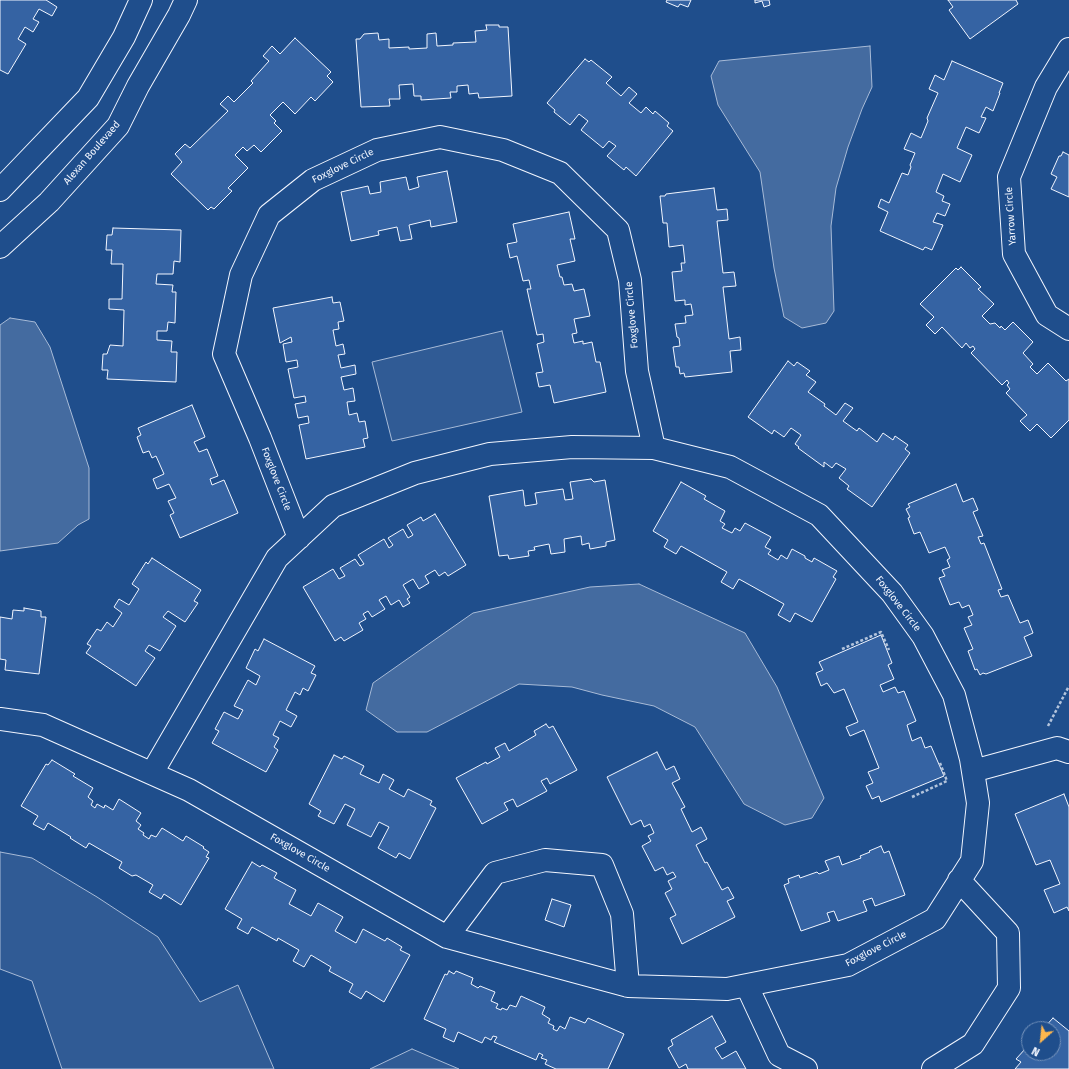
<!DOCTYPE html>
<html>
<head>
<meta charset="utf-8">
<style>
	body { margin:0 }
	#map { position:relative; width:1069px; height:1069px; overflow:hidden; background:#1f4e8c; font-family:"Fira Sans",sans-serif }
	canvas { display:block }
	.north { position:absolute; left:1021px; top:1021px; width:40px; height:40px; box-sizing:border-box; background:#1f4e8c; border:1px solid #7391ba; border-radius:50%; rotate:207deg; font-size:11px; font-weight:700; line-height:16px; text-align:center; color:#f2f6ff }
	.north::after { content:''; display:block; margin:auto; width:14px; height:18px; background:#ffb74d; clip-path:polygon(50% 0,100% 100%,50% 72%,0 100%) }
</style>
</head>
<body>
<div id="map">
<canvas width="1069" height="1069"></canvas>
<div class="north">N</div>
</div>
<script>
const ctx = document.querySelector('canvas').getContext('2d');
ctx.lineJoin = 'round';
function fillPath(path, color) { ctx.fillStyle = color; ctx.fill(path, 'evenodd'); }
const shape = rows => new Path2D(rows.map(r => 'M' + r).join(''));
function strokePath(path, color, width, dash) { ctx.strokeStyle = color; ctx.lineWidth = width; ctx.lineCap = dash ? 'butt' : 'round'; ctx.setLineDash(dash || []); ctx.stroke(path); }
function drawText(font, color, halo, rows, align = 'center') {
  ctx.font = font + ' "Fira Sans",sans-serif'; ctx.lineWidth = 3; ctx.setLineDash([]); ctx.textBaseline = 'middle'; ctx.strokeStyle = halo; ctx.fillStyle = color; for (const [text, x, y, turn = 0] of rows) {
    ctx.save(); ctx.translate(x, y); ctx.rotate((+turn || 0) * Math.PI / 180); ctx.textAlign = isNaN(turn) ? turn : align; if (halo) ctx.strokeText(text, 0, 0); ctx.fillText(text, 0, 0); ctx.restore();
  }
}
const built = shape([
	[502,331,522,412,392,441,372,362,502,331],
	[0,852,32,858,97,897,158,937,200,1002,238,985,274,1069,62,1069,32,981,0,969,0,852],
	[412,1049,459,1069,370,1069,412,1049]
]);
const water = shape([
	[870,46,872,87,862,109,848,147,836,188,831,226,834,311,826,323,802,328,784,317,774,268,760,172,718,105,711,76,719,61,870,46],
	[10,318,35,322,50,347,89,468,89,519,78,525,58,543,0,551,0,325,10,318],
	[639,584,745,633,777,687,824,798,812,818,785,825,744,804,695,727,654,706,602,695,572,687,519,684,427,732,397,732,366,710,373,683,473,613,590,587,639,584]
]);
const building = shape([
	[0,0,46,0,57,7,52,16,39,9,33,19,39,22,33,32,25,27,18,39,26,44,8,74,0,70,0,0],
	[667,0,691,0,688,7,680,4,678,7,666,2,667,0],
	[755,0,769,0,770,5,764,7,762,1,755,3,755,0],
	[948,0,1016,0,1018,4,970,39,949,10,953,7,948,0],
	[486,25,499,25,499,27,508,27,512,96,479,98,478,93,469,94,468,85,457,86,457,92,450,92,451,98,421,100,421,96,414,96,413,84,399,85,400,99,389,99,390,106,361,107,356,39,360,39,364,34,378,33,379,40,389,39,389,48,409,47,409,49,427,48,427,34,436,33,437,46,453,45,453,43,476,42,475,31,487,30,486,25],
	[295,38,331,72,327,76,333,82,315,101,311,97,295,114,283,102,270,115,276,121,274,123,282,131,261,152,254,145,247,151,243,147,235,155,248,168,228,188,232,191,214,209,211,207,208,210,171,174,182,162,175,154,185,144,190,148,228,111,220,104,228,96,234,102,253,83,251,81,269,61,263,56,272,46,280,54,295,38],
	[585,59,589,62,591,60,612,77,606,83,621,96,629,87,637,94,629,103,641,113,646,107,653,114,655,111,669,123,667,126,673,131,636,176,626,167,624,170,607,156,616,146,609,141,603,148,581,130,588,121,579,114,570,125,554,112,555,110,547,103,585,59],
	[952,61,1003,83,999,93,1000,93,993,111,986,107,981,117,986,118,979,133,966,127,957,148,972,155,960,182,943,174,936,192,944,196,942,201,950,204,945,216,937,213,933,222,943,225,932,250,925,247,923,250,880,231,888,212,878,207,881,199,889,203,902,173,908,175,911,167,910,165,915,153,904,149,911,133,921,138,928,121,927,118,938,93,929,89,935,75,944,80,952,61],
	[1063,152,1069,155,1069,197,1051,189,1057,177,1051,174,1059,156,1061,156,1063,152],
	[447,171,457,222,431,227,430,220,409,225,412,239,400,241,397,227,378,231,379,235,351,241,341,192,368,186,370,194,381,192,380,182,406,177,409,190,419,187,417,177,447,171],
	[714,188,717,210,727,209,728,220,717,221,723,273,734,272,736,286,723,287,729,339,740,337,741,350,730,351,732,372,685,377,684,373,680,374,679,367,676,367,673,347,680,346,679,338,677,337,675,324,686,323,685,316,693,315,691,304,685,305,685,300,675,301,672,272,682,271,681,263,685,263,683,245,669,247,667,223,663,223,660,196,665,196,666,194,714,188],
	[569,212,575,239,570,239,575,261,557,265,560,277,562,277,564,285,572,284,574,291,584,289,590,316,574,319,577,333,572,334,574,343,583,341,583,344,592,342,596,362,600,362,606,392,554,403,550,385,539,387,536,373,543,372,537,344,544,342,543,334,537,335,527,289,531,289,529,280,523,281,517,256,510,258,507,244,517,242,513,224,569,212],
	[113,228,181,230,180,262,174,261,173,274,157,274,156,284,173,285,172,292,176,292,175,323,168,322,167,331,157,331,157,340,172,341,171,352,177,352,176,382,107,379,108,370,102,370,103,354,107,354,110,345,123,346,124,310,109,309,109,299,122,299,123,264,111,264,112,250,106,250,107,235,112,235,113,228],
	[961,267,981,287,978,289,994,304,982,316,990,324,995,323,1000,328,1001,326,1005,330,1013,322,1033,342,1023,353,1033,364,1030,367,1037,374,1048,363,1066,381,1069,379,1069,420,1051,438,1037,424,1030,431,1020,421,1027,415,1006,393,1010,389,1007,385,1009,383,1007,380,1002,385,971,353,975,349,973,346,970,348,966,343,962,348,942,327,935,334,926,325,934,317,920,304,956,268,958,270,961,267],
	[332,297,333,303,340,302,344,321,338,322,339,329,333,330,336,346,343,344,345,354,338,355,341,368,355,365,356,374,341,377,344,390,353,388,355,401,347,402,349,415,357,413,359,422,365,421,368,438,363,439,365,447,306,459,299,425,309,423,308,416,298,418,295,404,306,402,305,396,294,398,288,369,298,367,297,360,286,362,283,344,292,342,291,337,280,343,273,308,332,297],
	[788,361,794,366,797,362,810,371,806,375,816,382,808,392,825,404,824,406,836,415,845,403,853,408,843,421,857,431,859,428,877,442,883,433,893,440,895,436,908,445,905,449,910,453,872,507,847,489,849,486,839,478,846,469,836,463,832,468,824,462,824,467,798,448,799,447,795,444,801,435,791,428,784,437,774,430,772,434,748,417,788,361],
	[192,405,205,437,194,442,199,452,207,449,218,476,210,479,212,485,224,480,238,513,180,538,170,515,174,513,168,501,176,498,169,484,157,489,153,479,164,474,156,456,152,458,149,451,143,453,137,437,141,435,138,428,192,405],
	[591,479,594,482,605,480,615,540,606,542,606,546,590,549,589,543,582,545,581,536,564,539,565,552,551,554,549,544,534,547,535,550,528,551,529,556,509,559,508,555,499,556,489,496,523,490,525,506,537,504,535,493,563,489,565,500,573,499,570,482,591,479],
	[681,482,706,496,704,499,725,511,720,521,725,524,722,528,732,533,735,528,740,531,745,523,771,537,765,547,771,550,768,554,778,560,781,555,787,559,792,549,805,556,805,558,812,562,814,558,837,571,833,577,836,579,812,622,795,613,790,622,778,615,784,604,739,579,733,589,721,582,727,572,681,546,676,554,664,547,668,540,653,531,681,482],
	[956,484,963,502,973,498,978,510,973,512,983,536,978,537,981,544,984,543,1002,589,998,590,1001,597,1008,595,1020,623,1028,620,1033,633,1024,637,1032,656,986,674,983,673,980,675,977,669,975,670,968,651,973,649,964,628,972,625,968,617,973,615,969,605,962,608,959,602,950,605,939,578,945,576,942,570,950,567,947,560,950,558,945,547,929,553,920,532,914,534,908,518,910,517,906,509,910,507,908,504,956,484],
	[435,514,466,565,448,576,445,572,439,576,435,570,425,576,429,583,419,589,413,579,403,585,410,597,407,599,410,603,403,607,399,600,391,605,386,596,379,600,385,609,372,617,368,611,363,614,366,619,359,623,363,630,344,641,341,637,335,641,303,587,333,569,339,579,345,576,340,568,355,559,360,566,364,564,358,555,384,539,389,548,393,545,388,538,403,529,408,538,413,535,407,525,421,517,423,521,435,514],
	[152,558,201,590,194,601,198,603,185,622,168,611,163,617,176,626,160,651,149,645,145,651,155,658,136,686,86,653,91,646,87,644,97,629,101,631,107,622,113,627,122,613,114,607,119,599,129,605,139,589,132,584,146,562,148,564,152,558],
	[24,608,41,611,41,617,46,617,39,674,5,670,6,660,0,659,0,617,12,619,13,610,24,611,24,608],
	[881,635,892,663,888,665,894,679,880,685,883,692,895,687,898,693,904,691,916,721,907,725,912,741,921,737,925,748,931,746,944,776,881,802,879,796,872,799,866,786,873,783,868,772,879,768,864,730,850,736,846,727,858,722,844,689,834,693,827,683,821,686,816,673,823,670,819,662,881,635],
	[264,639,315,666,311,673,316,675,308,691,303,688,300,695,295,692,286,710,297,716,291,727,280,721,273,735,279,738,274,747,278,750,266,772,212,743,219,731,215,729,224,712,238,719,243,710,234,706,248,680,256,685,260,676,246,668,255,649,258,651,264,639],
	[546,724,549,728,553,726,577,770,550,784,547,778,541,781,547,791,517,807,513,799,504,803,508,810,482,824,456,778,486,762,487,764,500,757,495,748,505,743,509,751,536,735,534,731,546,724],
	[657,752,666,770,674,766,680,779,672,783,685,807,681,809,692,832,701,827,707,839,696,845,705,863,707,862,722,890,728,887,734,898,727,901,735,917,682,944,670,918,676,915,665,893,672,889,668,881,676,877,673,872,667,875,663,867,655,871,642,846,651,841,648,836,654,833,650,824,644,827,641,820,631,825,607,777,657,752],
	[334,755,342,759,344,756,364,766,360,774,379,783,383,774,394,780,389,789,404,797,408,789,432,801,430,805,436,808,410,859,399,853,396,858,378,848,389,827,379,822,371,837,347,825,355,809,345,804,334,824,318,816,321,811,309,804,334,755],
	[52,760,75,774,73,776,93,788,88,797,93,801,91,805,95,808,97,804,104,808,105,805,113,810,119,799,141,813,136,821,141,825,138,829,144,833,143,835,149,839,151,835,156,837,162,828,183,841,186,836,204,847,203,848,209,852,206,857,209,858,181,905,164,894,161,899,149,892,153,885,136,875,132,876,119,868,122,862,89,843,86,848,70,838,71,837,48,823,44,830,33,824,38,816,21,806,46,764,48,765,52,760],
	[1064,794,1069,807,1069,911,1067,907,1054,913,1044,890,1060,884,1050,860,1036,865,1015,814,1064,794],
	[881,846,884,853,889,851,905,895,875,906,872,898,863,901,867,911,838,921,834,911,827,913,830,921,801,931,784,885,789,883,788,879,799,875,800,878,817,872,819,874,829,870,825,861,839,856,842,865,861,858,860,856,870,852,869,851,881,846],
	[252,862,260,867,262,865,277,873,274,878,296,890,289,904,311,916,318,903,343,917,335,931,356,943,363,929,385,941,387,938,402,947,400,950,410,955,384,1002,366,991,361,999,349,992,353,984,329,971,331,967,311,955,304,967,293,961,299,950,278,938,277,941,252,927,248,934,237,928,242,919,225,909,252,862],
	[552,899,571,905,564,927,545,920,552,899],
	[449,971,454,974,456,971,473,978,471,984,478,988,480,986,495,992,491,1001,498,1004,496,1008,501,1010,502,1008,507,1010,510,1005,516,1007,521,996,545,1007,542,1014,550,1019,548,1023,554,1026,553,1029,557,1031,560,1026,565,1029,570,1017,585,1023,588,1018,624,1034,608,1069,556,1069,545,1064,547,1060,541,1058,543,1055,539,1053,536,1060,494,1042,497,1037,493,1036,491,1040,485,1037,482,1043,458,1032,454,1042,443,1037,446,1029,424,1019,445,974,447,975,449,971],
	[712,1016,726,1042,715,1048,722,1059,736,1051,746,1069,688,1069,686,1064,679,1068,668,1048,673,1045,671,1040,712,1016],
	[1053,1018,1069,1031,1069,1069,1015,1069,1021,1062,1016,1059,1026,1048,1029,1051,1029,1053,1031,1053,1036,1057,1039,1053,1053,1053,1053,1029,1043,1029,1053,1018]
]);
const path = shape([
	[842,649,881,632,889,650],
	[1048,726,1069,686],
	[912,797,947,781,940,763]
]);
const minor = shape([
	[1069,49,1046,87,1009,177,1014,254,1047,315,1069,329],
	[0,190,88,98,124,37,141,0],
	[0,247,49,202,118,126,138,86,179,15,186,0],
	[299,538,260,438,224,354,241,275,269,215,313,180,377,150,440,137,503,150,560,173,618,230,630,280,637,371,654,448],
	[0,719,43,725,189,790,447,937,628,986,727,989,848,965,935,919,972,861,978,803,971,759,954,695,923,636,892,593,819,515,730,467,654,448,572,447,490,454,415,473,333,506,277,558,152,773],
	[973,771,1057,748,1069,752],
	[447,937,495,873,545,860,602,865,622,914,628,986],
	[747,986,779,1055,806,1069],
	[933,1069,973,1044,1009,988,1008,933,959,880]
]);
const streetNames = [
	["Alexan Boulevaed",92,153,-49],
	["Foxglove Circle",343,166,-26],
	["Yarrow Circle",1011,216,-94],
	["Foxglove Circle",632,315,-95],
	["Foxglove Circle",276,479,69],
	["Foxglove Circle",898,604,52],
	["Foxglove Circle",300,853,30],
	["Foxglove Circle",876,949,-27]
];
fillPath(built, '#305b95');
strokePath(built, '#a8bbd7', 1);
fillPath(water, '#446ba0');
strokePath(water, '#a8bbd7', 1);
fillPath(building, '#3563a3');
strokePath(building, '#f2f6ff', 1);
strokePath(minor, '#f2f6ff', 24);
strokePath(path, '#b3c4dc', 2.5, [3, 2]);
strokePath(minor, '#1f4e8c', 22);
drawText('10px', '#f2f6ff', '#1f4e8c', streetNames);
</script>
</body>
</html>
